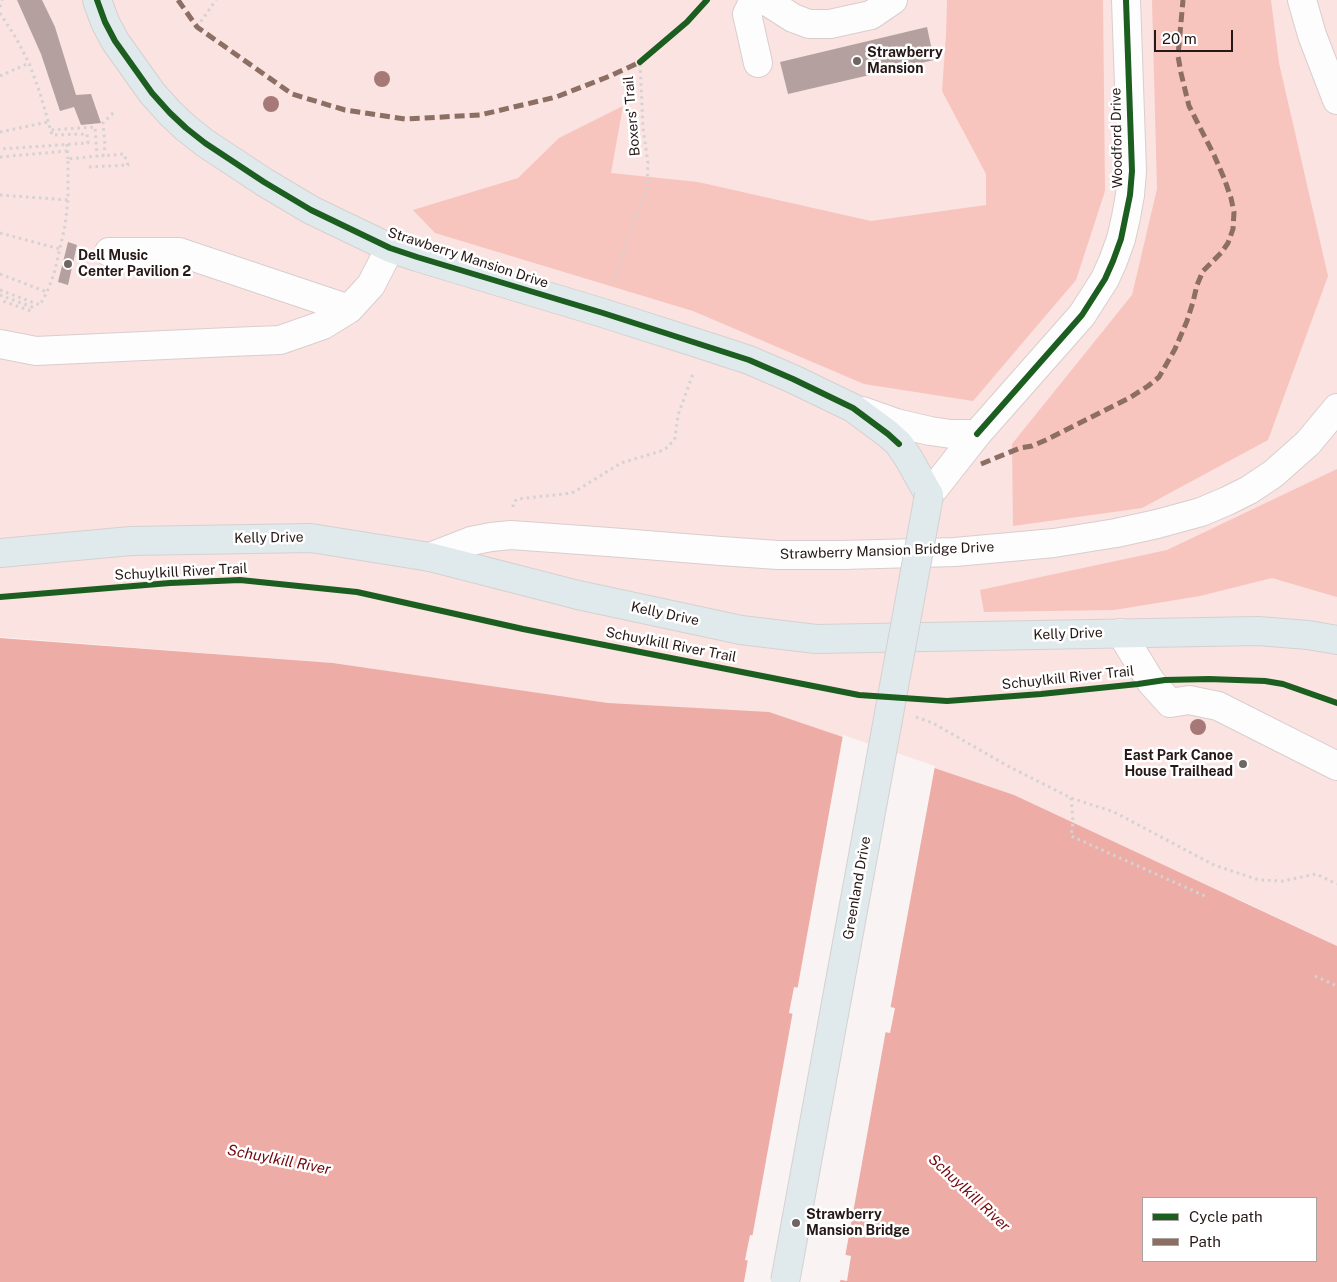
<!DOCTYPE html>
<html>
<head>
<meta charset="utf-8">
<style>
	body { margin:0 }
	#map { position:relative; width:1337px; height:1282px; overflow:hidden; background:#f9f4f3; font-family:"Public Sans",sans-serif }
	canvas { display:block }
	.legend { position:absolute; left:1142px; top:1197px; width:175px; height:65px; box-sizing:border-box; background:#fff; border:1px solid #a8a3a2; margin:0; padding:6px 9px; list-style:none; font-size:15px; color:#261816 }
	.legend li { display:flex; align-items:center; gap:10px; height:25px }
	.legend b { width:25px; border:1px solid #a8a3a2 }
	.scale { position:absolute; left:1154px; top:30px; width:79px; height:22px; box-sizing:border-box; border:2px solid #261816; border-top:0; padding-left:6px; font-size:15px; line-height:18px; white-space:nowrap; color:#261816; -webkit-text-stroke:4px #fff; paint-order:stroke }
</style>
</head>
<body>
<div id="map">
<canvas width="1337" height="1282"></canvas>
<ul class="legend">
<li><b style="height:6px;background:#1b5e20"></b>Cycle path</li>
<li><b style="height:6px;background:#8d6e63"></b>Path</li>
</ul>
<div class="scale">20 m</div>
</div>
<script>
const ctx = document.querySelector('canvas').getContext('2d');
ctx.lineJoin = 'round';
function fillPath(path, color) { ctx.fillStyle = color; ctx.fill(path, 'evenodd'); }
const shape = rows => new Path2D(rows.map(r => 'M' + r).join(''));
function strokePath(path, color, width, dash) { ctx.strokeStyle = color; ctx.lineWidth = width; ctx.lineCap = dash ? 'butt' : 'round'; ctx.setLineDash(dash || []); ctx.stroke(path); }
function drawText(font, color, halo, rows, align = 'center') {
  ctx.font = font + ' "Public Sans",sans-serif'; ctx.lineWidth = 5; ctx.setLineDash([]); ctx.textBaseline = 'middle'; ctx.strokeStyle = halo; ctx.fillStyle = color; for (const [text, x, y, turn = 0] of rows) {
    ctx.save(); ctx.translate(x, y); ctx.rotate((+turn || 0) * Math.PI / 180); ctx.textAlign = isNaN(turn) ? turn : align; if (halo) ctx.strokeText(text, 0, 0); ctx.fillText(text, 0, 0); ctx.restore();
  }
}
const green = shape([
	[0,0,1337,0,1337,993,1329,942,1238,899,608,703,333,663,0,637]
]);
const forest = shape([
	[947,0,1103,0,1105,191,1076,280,973,401,864,384,693,311,435,233,413,210,518,178,559,138,623,106,611,173,698,182,871,221,986,205,986,174,942,91,946,35],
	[1152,0,1271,0,1279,63,1328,276,1268,440,1142,508,1013,526,1012,444,1132,295,1157,189],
	[1337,469,1337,597,1272,578,1200,596,1114,610,984,612,980,590,1167,550]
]);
const water = shape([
	[0,638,333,663,608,703,769,712,1014,795,1337,946,1337,1282,0,1282],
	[794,987,895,1008,890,1033,789,1013],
	[1143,1198,1316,1198,1316,1261,1143,1261],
	[750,1235,851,1256,847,1281,745,1260]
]);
const pier = shape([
	[843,735,935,766,890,1010,797,991],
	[793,1011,886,1030,845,1257,752,1238],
	[748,1259,841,1278,840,1282,744,1282]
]);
const building = shape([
	[17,0,42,0,55,27,76,95,91,94,101,123,81,125,74,107,60,111,41,54],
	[927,27,934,60,788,94,780,62],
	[68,242,77,245,68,285,58,282]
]);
const path = shape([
	[0,7,2,0],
	[0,13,16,38,29,63,40,93,52,135,87,134,88,143,0,149],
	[197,27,216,0],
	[0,76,29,63],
	[0,132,48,122],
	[67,144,68,159],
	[0,157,67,151],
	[89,167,128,165,124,154,103,156,105,146,103,123,115,111],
	[0,195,68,200],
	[0,233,60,249],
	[0,274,47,292],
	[614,281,632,226,647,190,648,163,643,128,640,62],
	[0,290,40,305,47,292,54,274,65,226,68,200,68,159,97,156,95,127,50,130],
	[0,295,32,307,31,311,0,300],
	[513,507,513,503,517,499,564,494,574,492,621,463,661,451,668,447,675,438,678,415,693,374],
	[916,717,933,723,1006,765,1071,798,1114,812,1214,865,1259,880,1283,881,1316,874,1337,884],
	[1071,798,1073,822,1071,836,1205,896],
	[1315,976,1337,986]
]);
const minor = shape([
	[754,0,747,14,758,63],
	[767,0,771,4,793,18,809,24,830,24,871,15,893,0],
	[1302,0,1312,35,1337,100],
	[109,252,179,252,349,309],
	[0,344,36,351,230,342,280,340,323,325,349,309,371,285,390,248],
	[862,411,896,423,930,431,951,434,977,434],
	[929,495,977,434,1082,315,1105,279,1113,261,1121,239,1126,217,1130,195,1132,171,1126,0],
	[430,557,471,541,491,537,511,535,609,542,721,551,778,555,842,555,955,552,1054,543,1116,533,1157,524,1201,512,1227,501,1249,490,1273,474,1308,443,1337,408],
	[1121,633,1151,682,1170,703,1189,700,1218,706,1337,766]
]);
const major = shape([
	[97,0,105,22,115,41,152,93,170,113,186,128,205,143,264,182,311,210,390,248,417,257,603,313,700,344,749,360,793,379,853,408,888,434,899,444,909,459,929,495],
	[0,553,131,541,311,538,430,557,578,595,741,630,816,639,1258,631,1308,635,1337,640]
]);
const majorBridge = shape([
	[785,1282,929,495]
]);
const quiet = shape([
	[178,0,197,27,292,94,345,110,405,119,480,115,556,97,610,76,640,62],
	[981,464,1020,448,1032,446,1046,440,1131,397,1148,386,1159,377,1175,349,1187,321,1193,302,1197,285,1203,271,1221,253,1228,243,1233,229,1234,212,1231,198,1224,178,1214,155,1189,106,1181,73,1178,56,1183,0]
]);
const cycleway = shape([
	[97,0,105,22,115,41,152,93,170,113,186,128,205,143,264,182,311,210,390,248,417,257,603,313,749,360,793,379,853,408,888,434,899,444],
	[640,62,687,22,707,0],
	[977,434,1082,315,1105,279,1113,261,1121,239,1130,195,1132,171,1126,0],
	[0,597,170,583,240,580,357,592,523,629,859,695,947,701,1041,694,1138,684,1165,680,1209,679,1265,681,1283,684,1337,703]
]);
const trees = [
	[382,79],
	[271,104],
	[1198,727]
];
const markers = [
	[857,61,5,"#706563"],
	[68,264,5,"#706563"],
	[1243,764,5,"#706563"],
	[796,1223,5,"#706563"]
];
const poiNames = [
	["Strawberry",867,53],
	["Mansion",867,69],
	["Dell Music",78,256],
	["Center Pavilion 2",78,272],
	["East Park Canoe",1233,756,"right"],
	["House Trailhead",1233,772,"right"],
	["Strawberry",806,1215],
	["Mansion Bridge",806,1231]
];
const streetNames = [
	["Boxers' Trail",632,116,-95],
	["Woodford Drive",1117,138,-91],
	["Strawberry Mansion Drive",468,258,18],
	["Kelly Drive",269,538,-1],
	["Strawberry Mansion Bridge Drive",887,551,-2],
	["Schuylkill River Trail",181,572,-3],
	["Kelly Drive",665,614,12],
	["Kelly Drive",1068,634,-2],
	["Schuylkill River Trail",671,645,11],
	["Schuylkill River Trail",1068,678,-6],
	["Greenland Drive",857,888,-80]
];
const waterNames = [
	["Schuylkill River",279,1160,11],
	["Schuylkill River",969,1193,43]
];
fillPath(green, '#fae3e0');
fillPath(forest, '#f8c4be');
fillPath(water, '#edada6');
fillPath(pier, '#f9f4f3');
fillPath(building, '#b3a09f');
strokePath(minor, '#d9cecd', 30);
strokePath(major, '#d5d1d1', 30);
strokePath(path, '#d4d2d2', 3, [2.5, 4]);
strokePath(minor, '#fefdfd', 28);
strokePath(major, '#e0eaec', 28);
strokePath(majorBridge, '#d5d1d1', 30, []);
strokePath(majorBridge, '#e0eaec', 28);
strokePath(quiet, '#8d6e63', 5, [10, 5]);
strokePath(cycleway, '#1b5e20', 6);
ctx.fillStyle = '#a67978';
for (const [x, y] of trees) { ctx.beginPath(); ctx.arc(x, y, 8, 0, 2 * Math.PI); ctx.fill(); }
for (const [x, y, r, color] of markers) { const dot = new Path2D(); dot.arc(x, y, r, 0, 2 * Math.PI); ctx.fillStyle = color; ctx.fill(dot); strokePath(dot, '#fff', 2); }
drawText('bold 14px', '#261816', '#fff', poiNames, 'left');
drawText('14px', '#261816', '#fff', streetNames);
drawText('italic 15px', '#75070d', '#fff', waterNames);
</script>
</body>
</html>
